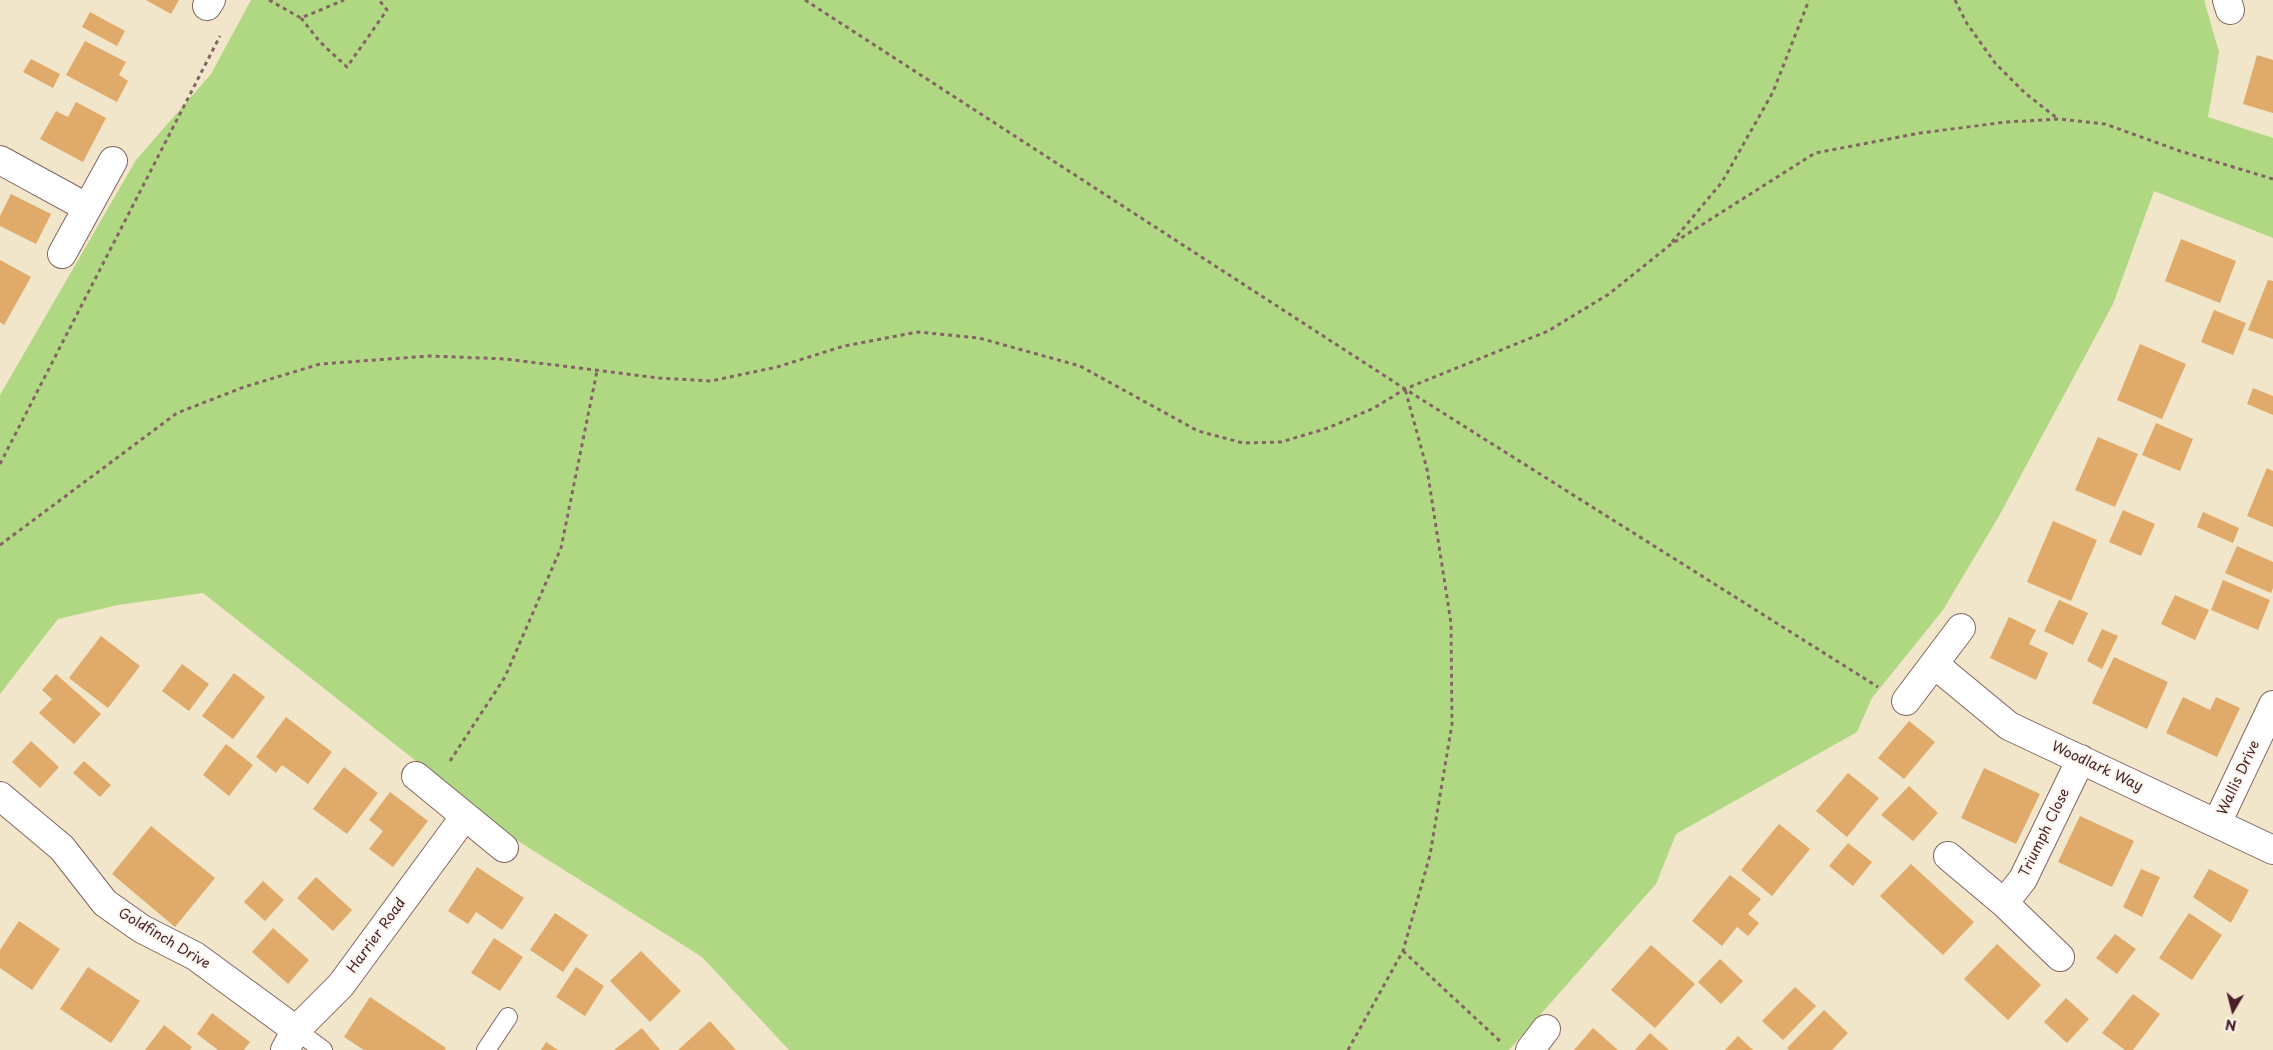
<!DOCTYPE html>
<html>
<head>
<meta charset="utf-8">
<style>
	body { margin:0 }
	#map { position:relative; width:2273px; height:1050px; overflow:hidden; background:#f1e5ca; font-family:"Playpen Sans",sans-serif }
	canvas { display:block }
	.north { position:absolute; left:2208px; top:985px; width:50px; height:50px; -webkit-text-stroke:4px #fbf7ec; paint-order:stroke; rotate:188deg; font-size:14px; font-weight:700; line-height:20px; text-align:center; color:#4a1f2b }
	.north::after { content:''; display:block; margin:auto; width:18px; height:22px; background:#4a1f2b; clip-path:polygon(50% 0,100% 100%,50% 72%,0 100%) }
</style>
</head>
<body>
<div id="map">
<canvas width="2273" height="1050"></canvas>
<div class="north">N</div>
</div>
<script>
const ctx = document.querySelector('canvas').getContext('2d');
ctx.lineJoin = 'round';
function fillPath(path, color) { ctx.fillStyle = color; ctx.fill(path, 'evenodd'); }
const shape = rows => new Path2D(rows.map(r => 'M' + r).join(''));
function strokePath(path, color, width, dash) { ctx.strokeStyle = color; ctx.lineWidth = width; ctx.lineCap = dash ? 'butt' : 'round'; ctx.setLineDash(dash || []); ctx.stroke(path); }
function drawText(font, color, halo, rows, align = 'center') {
  ctx.font = font + ' "Playpen Sans",sans-serif'; ctx.lineWidth = 4.5; ctx.setLineDash([]); ctx.textBaseline = 'middle'; ctx.strokeStyle = halo; ctx.fillStyle = color; for (const [text, x, y, turn = 0] of rows) {
    ctx.save(); ctx.translate(x, y); ctx.rotate((+turn || 0) * Math.PI / 180); ctx.textAlign = isNaN(turn) ? turn : align; if (halo) ctx.strokeText(text, 0, 0); ctx.fillText(text, 0, 0); ctx.restore();
  }
}
const green = shape([
	[251,0,2204,0,2219,52,2208,117,2273,138,2273,238,2154,191,2113,304,1999,516,1943,610,1872,698,1857,732,1676,834,1656,884,1509,1050,789,1050,702,957,515,839,203,593,118,605,58,619,0,694,0,395,136,160,211,74]
]);
const building = shape([
	[146,0,179,0,171,14],
	[90,12,125,31,117,46,82,27],
	[85,41,126,62,119,75,128,81,117,102,66,75],
	[2257,55,2273,60,2273,113,2243,104],
	[31,59,60,74,53,88,23,72],
	[76,102,106,118,83,162,40,139,56,111,68,117],
	[11,194,51,214,36,244,0,226,0,216],
	[2181,239,2236,261,2220,303,2165,281],
	[0,260,31,277,4,325,0,322],
	[2268,280,2273,281,2273,339,2248,330],
	[2214,310,2246,323,2233,355,2201,342],
	[2140,344,2186,364,2162,419,2117,400],
	[2253,388,2273,396,2273,415,2247,404],
	[2156,423,2193,439,2180,471,2142,455],
	[2098,437,2138,454,2115,507,2075,490],
	[2267,468,2273,471,2273,527,2247,516],
	[2123,510,2155,524,2141,556,2109,542],
	[2203,512,2239,528,2233,543,2197,527],
	[2053,521,2097,540,2071,601,2027,582],
	[2237,546,2273,562,2273,588,2271,593,2225,573],
	[2223,580,2270,600,2258,630,2211,610],
	[2175,595,2209,610,2195,640,2161,624],
	[2059,600,2088,613,2073,645,2044,631],
	[2009,617,2036,630,2029,644,2048,653,2036,680,1990,658],
	[2102,629,2118,636,2102,669,2087,661],
	[101,636,140,666,108,708,69,678],
	[2114,657,2168,682,2147,729,2092,703],
	[182,664,209,684,189,711,162,691],
	[234,673,265,697,233,739,202,716],
	[56,674,101,714,74,744,39,713,52,699,42,690],
	[2183,697,2210,710,2216,697,2240,708,2217,757,2166,733],
	[286,717,332,752,308,784,282,765,276,773,256,757],
	[1909,721,1935,742,1904,779,1878,758],
	[31,741,59,767,40,788,12,762],
	[226,744,253,765,229,796,203,775],
	[84,761,111,785,100,797,73,773],
	[344,767,378,793,347,834,313,809],
	[1984,768,2040,794,2016,844,1961,818],
	[1848,773,1879,798,1847,837,1816,811],
	[1909,786,1938,813,1913,841,1881,815],
	[390,792,428,821,393,867,369,849,383,831,369,820],
	[2080,816,2134,841,2112,887,2058,862],
	[1779,824,1810,849,1772,896,1741,870],
	[151,826,215,878,175,927,112,874],
	[1848,843,1872,862,1853,886,1829,866],
	[1911,864,1974,922,1943,955,1880,896],
	[477,867,524,898,502,930,476,912,468,924,448,911],
	[2141,869,2160,877,2142,917,2123,907],
	[2209,869,2249,890,2231,923,2193,897],
	[1730,875,1761,899,1748,914,1759,923,1748,936,1737,927,1722,946,1692,921],
	[316,877,352,910,333,931,297,898],
	[263,881,284,900,265,921,244,902],
	[555,913,588,935,563,972,530,950],
	[2189,913,2222,935,2192,980,2159,958],
	[19,921,60,949,32,990,0,968,0,950],
	[273,928,309,960,288,984,252,952],
	[2115,934,2136,949,2117,974,2096,958],
	[494,938,523,957,500,991,471,973],
	[1997,944,2041,985,2008,1020,1964,979],
	[1651,945,1695,984,1655,1028,1611,990],
	[641,951,681,991,650,1022,610,981],
	[1720,959,1743,981,1721,1004,1698,982],
	[88,967,140,1001,111,1043,60,1009],
	[576,967,604,986,585,1016,556,997],
	[1795,987,1816,1006,1783,1040,1762,1021],
	[2133,994,2160,1014,2133,1050,2125,1050,2102,1033],
	[370,997,446,1048,445,1050,364,1050,344,1037],
	[2066,998,2089,1019,2067,1043,2044,1022],
	[1824,1010,1848,1033,1832,1050,1789,1050,1787,1048],
	[212,1013,250,1042,244,1050,218,1050,197,1034],
	[710,1021,736,1050,678,1050],
	[164,1025,192,1047,190,1050,145,1050],
	[642,1028,660,1050,614,1050],
	[1593,1028,1618,1050,1574,1050],
	[1650,1033,1669,1050,1635,1050],
	[1738,1036,1753,1050,1725,1050],
	[546,1042,558,1050,541,1050]
]);
const path = shape([
	[269,0,301,18,344,0],
	[805,0,1405,389,1878,687],
	[1955,0,1966,22,1995,63,2025,93,2058,119],
	[301,18,320,42,347,67,387,10,379,0],
	[1672,242,1722,182,1773,92,1809,0],
	[0,464,220,36],
	[0,545,177,413,244,387,320,364,430,356,506,359,659,378,711,381,777,367,844,346,918,332,979,338,1080,366,1198,431,1243,443,1281,442,1328,428,1374,408,1405,389,1548,331,1609,294,1670,245,1815,153,1920,133,2007,122,2059,119,2105,124,2180,151,2273,179],
	[450,761,505,677,561,548,597,371],
	[1403,951,1500,1041],
	[1348,1050,1403,951,1430,855,1452,724,1451,623,1427,469,1405,389]
]);
const service = shape([
	[296,1030,323,1050],
	[486,1050,508,1017]
]);
const minor = shape([
	[2227,0,2230,10],
	[207,6,211,0],
	[0,160,86,207],
	[62,254,113,161],
	[1934,664,2009,726,2273,850],
	[1906,701,1961,628],
	[416,776,504,848],
	[0,796,62,848,105,903,142,929,195,956,296,1030],
	[2217,823,2273,705],
	[1948,856,2004,903,2060,957],
	[2004,903,2023,879,2081,759],
	[285,1050,296,1030,341,985,465,816],
	[1530,1050,1546,1029]
]);
const streetNames = [
	["Woodlark Way",2097,767,25],
	["Wallis Drive",2239,778,-65],
	["Triumph Close",2045,833,-64],
	["Harrier Road",377,936,-54],
	["Goldfinch Drive",164,939,31]
];
fillPath(green, '#b0d883');
fillPath(building, '#dfaa6a');
strokePath(service, '#846463', 20);
strokePath(minor, '#846463', 30);
strokePath(path, '#846463', 3, [4, 4]);
strokePath(service, '#fff', 18);
strokePath(minor, '#fff', 28);
drawText('14px', '#4a1f2b', '#fbf7ec', streetNames);
</script>
</body>
</html>
